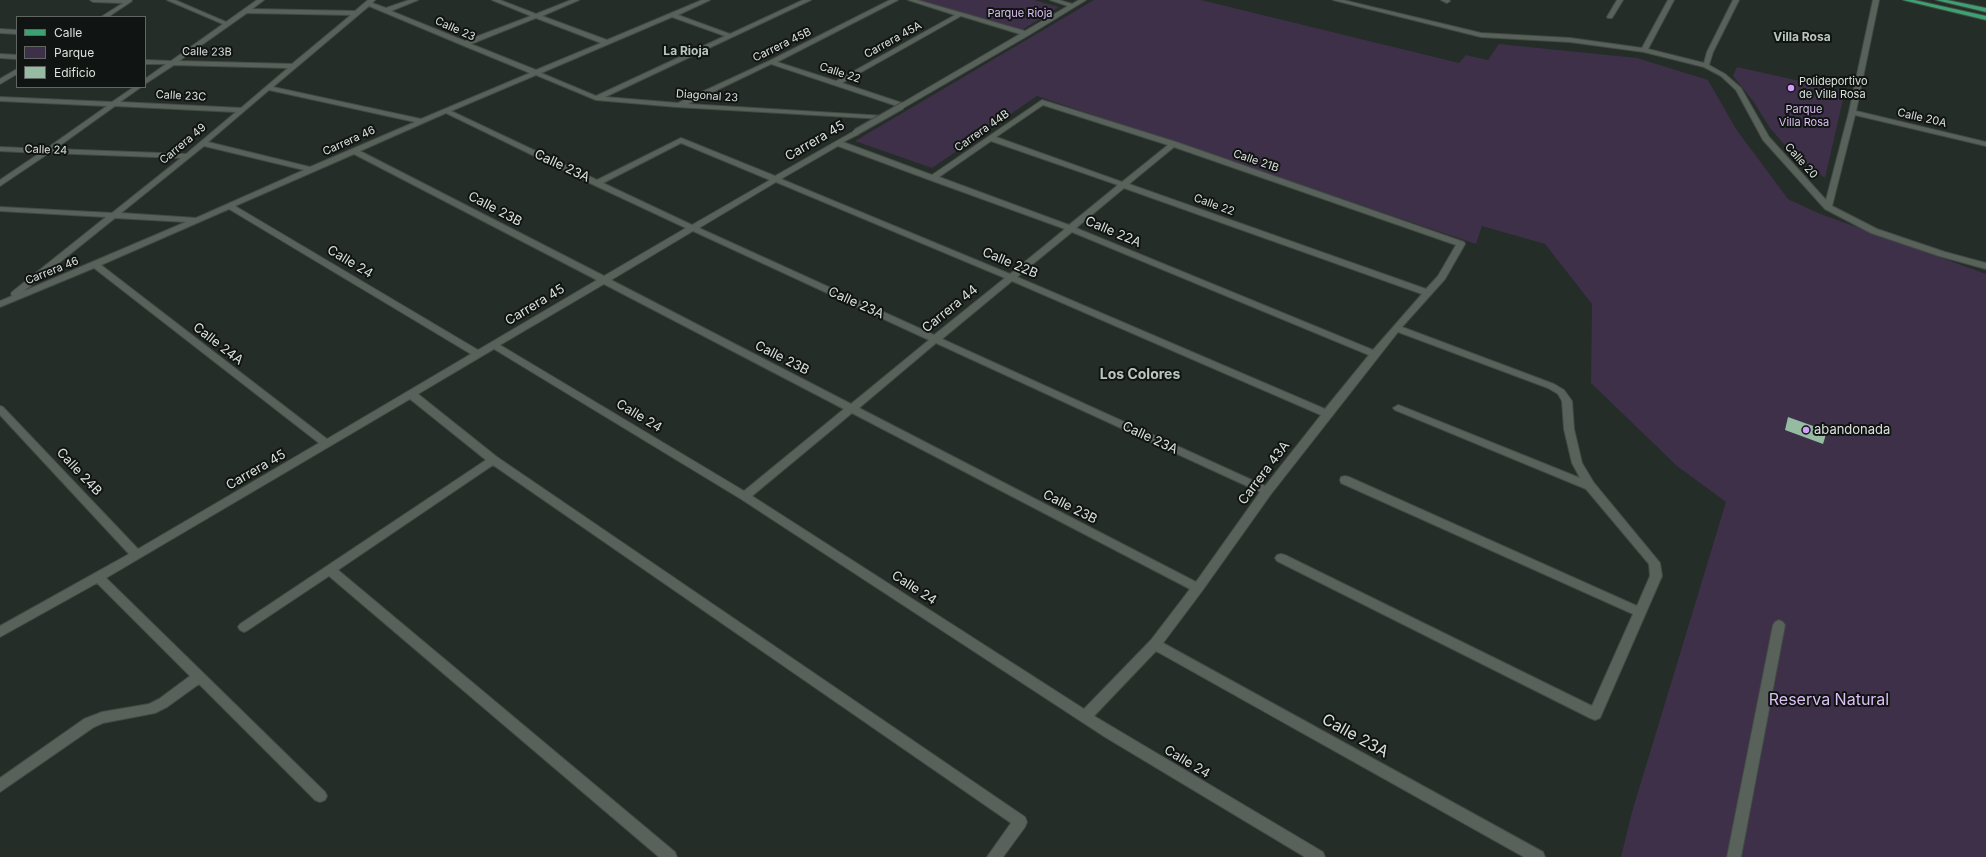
<!DOCTYPE html>
<html>
<head>
<meta charset="utf-8">
<style>
	body { margin:0 }
	#map { position:relative; width:1986px; height:857px; overflow:hidden; background:#242d27; font-family:Inter,sans-serif }
	canvas { display:block }
	.legend { position:absolute; left:16px; top:16px; width:130px; height:72px; box-sizing:border-box; background:#101412; border:1px solid #616663; margin:0; padding:5px 7px; list-style:none; font-size:12px; color:#dbe0dc }
	.legend li { display:flex; align-items:center; gap:8px; height:20px }
	.legend b { width:20px; border:1px solid #616663 }
</style>
</head>
<body>
<div id="map">
<canvas width="1986" height="857"></canvas>
<ul class="legend">
<li><b style="height:5px;background:#3da272"></b>Calle</li>
<li><b style="height:11px;background:#3e3048"></b>Parque</li>
<li><b style="height:11px;background:#95bba3"></b>Edificio</li>
</ul>
</div>
<script>
const ctx = document.querySelector('canvas').getContext('2d');
ctx.lineJoin = 'round';
function fillPath(path, color) { ctx.fillStyle = color; ctx.fill(path, 'evenodd'); }
const shape = rows => new Path2D(rows.map(r => 'M' + r).join(''));
function strokePath(path, color, width, dash) { ctx.strokeStyle = color; ctx.lineWidth = width; ctx.lineCap = dash ? 'butt' : 'round'; ctx.setLineDash(dash || []); ctx.stroke(path); }
function drawText(font, color, halo, rows, align = 'center') {
  ctx.font = font + ' Inter,sans-serif'; ctx.lineWidth = 4; ctx.setLineDash([]); ctx.textBaseline = 'middle'; ctx.strokeStyle = halo; ctx.fillStyle = color; for (const [text, x, y, turn = 0] of rows) {
    ctx.save(); ctx.translate(x, y); ctx.rotate((+turn || 0) * Math.PI / 180); ctx.textAlign = isNaN(turn) ? turn : align; if (halo) ctx.strokeText(text, 0, 0); ctx.fillText(text, 0, 0); ctx.restore();
  }
}
const green = shape([
	[915,0,1034,0,1059,7,1022,30],
	[1094,0,1201,0,1459,63,1466,55,1488,60,1499,44,1637,58,1708,80,1736,129,1788,199,1818,213,1986,274,1986,857,1621,857,1632,812,1726,502,1677,466,1591,383,1592,304,1545,244,1482,226,1476,244,1037,96,932,168,855,141],
	[1737,67,1845,91,1825,178,1788,149,1770,128,1753,101,1733,76]
]);
const building = shape([
	[1788,417,1827,431,1823,444,1785,430]
]);
const minor = shape([
	[90,0,131,0,132,1,108,17,101,17,123,3,93,2,90,0],
	[167,0,175,0,226,22,257,0,264,0,252,9,355,11,368,0,375,0,372,3,386,8,409,0,418,0,391,11,465,41,531,16,492,0,500,0,536,14,571,0,579,0,542,16,607,40,702,0,710,0,678,15,730,34,803,0,811,0,605,97,678,103,769,61,890,0,898,0,777,62,836,81,955,15,908,0,917,0,1025,31,1068,6,1050,0,1059,0,1072,4,1079,0,1086,0,1029,35,905,107,900,107,771,64,688,104,885,116,885,118,883,119,677,107,596,100,536,75,451,111,597,180,681,138,775,176,856,130,859,130,859,134,843,142,932,175,1042,100,1176,142,1464,242,1465,244,1445,279,1402,327,1554,384,1564,390,1572,401,1574,429,1582,463,1594,483,1660,563,1662,576,1600,718,1595,720,1590,718,1277,561,1275,558,1277,555,1281,554,1285,555,1592,706,1633,614,1341,483,1340,480,1341,477,1345,476,1349,477,1637,606,1650,576,1649,564,1586,489,1395,410,1393,408,1398,405,1401,406,1580,478,1572,463,1564,429,1562,401,1558,394,1548,388,1398,332,1271,494,1202,591,1163,643,1543,852,1545,857,1524,857,1156,651,1094,716,1323,852,1325,857,1305,857,1105,737,741,499,494,349,418,394,497,457,1025,817,1027,822,1025,827,1003,857,987,857,1011,823,493,465,338,570,675,852,677,857,659,857,329,576,248,630,244,632,240,630,238,627,240,624,486,460,410,399,106,578,325,792,327,796,325,800,320,802,315,800,199,684,167,707,155,713,103,723,94,727,0,792,0,778,84,719,102,712,149,704,159,699,190,676,97,583,0,637,0,626,129,554,0,415,0,406,3,407,138,549,319,443,94,268,0,307,0,301,12,296,11,294,12,292,106,217,0,211,0,207,112,213,181,158,49,153,0,186,0,180,40,153,0,151,0,147,46,149,107,106,0,101,0,97,112,102,134,87,141,87,120,102,241,108,288,68,174,65,145,84,145,79,166,64,145,64,145,60,171,61,223,24,167,0],
	[369,6,462,45,530,73,421,119,273,87,369,6],
	[247,13,351,15,292,64,179,61,247,13],
	[961,16,1020,34,902,103,842,83,961,16],
	[672,17,725,36,596,96,541,73,672,17],
	[536,18,601,43,536,70,471,44,536,18],
	[269,90,415,122,310,167,208,142,269,90],
	[1043,105,1168,145,1122,182,996,137,1043,105],
	[115,106,236,112,186,154,55,149,115,106],
	[446,113,594,185,686,228,604,276,360,151,446,113],
	[991,141,1118,185,1069,225,939,177,991,141],
	[681,143,770,180,692,225,603,183,681,143],
	[204,146,304,170,196,218,121,213,204,146],
	[838,146,930,180,1065,229,1010,274,781,179,838,146],
	[1174,147,1456,245,1438,276,1426,289,1129,184,1174,147],
	[354,154,597,280,478,350,235,206,354,154],
	[776,182,1005,278,934,335,699,228,776,182],
	[1124,188,1422,294,1373,350,1076,228,1124,188],
	[229,209,471,354,327,439,101,265,229,209],
	[115,218,186,222,24,291,115,218],
	[693,231,929,340,851,404,611,280,693,231],
	[1072,232,1369,355,1325,409,1017,277,1072,232],
	[1012,281,1321,415,1265,486,942,339,1012,281],
	[604,284,844,409,744,491,500,345,604,284],
	[936,343,1260,492,1196,582,859,408,936,343],
	[852,413,1190,589,1151,640,1084,709,752,496,852,413],
	[1333,0,1343,0,1481,33,1570,38,1642,48,1668,0,1674,0,1648,49,1704,63,1707,52,1733,0,1739,0,1713,52,1709,65,1725,74,1741,88,1769,137,1826,200,1849,112,1873,0,1879,0,1856,111,1986,142,1986,146,1855,115,1832,206,1877,229,1945,252,1986,263,1986,269,1939,256,1871,233,1825,209,1763,140,1736,90,1721,76,1704,67,1644,52,1570,42,1481,37,1333,0],
	[1441,0,1449,0,1450,1,1447,3,1441,0],
	[1617,0,1623,0,1612,18,1608,18,1607,17,1617,0],
	[0,29,17,30,17,34,0,33,0,29],
	[0,54,17,55,17,59,0,58,0,54],
	[17,69,17,74,0,84,0,79,17,69],
	[1779,620,1783,622,1785,625,1741,857,1727,857,1773,625,1775,622,1779,620]
]);
const major = shape([
	[1903,0,1914,0,1986,16,1986,20,1903,0],
	[1936,0,1947,0,1986,8,1986,12,1936,0]
]);
const minorBridge = shape([
	[856,132,902,106]
]);
const markers = [
	[1791,88,4,"#d39cfd"],
	[1806,430,4,"#d39cfd"]
];
const farParknames = [
	["Parque Rioja",1020,14],
	["Parque",1804,110],
	["Villa Rosa",1804,123]
];
const farStreetnames = [
	["Calle 23",455,29,24],
	["Carrera 45A",893,40,-29],
	["Carrera 45B",782,45,-26],
	["Calle 23B",207,52,1],
	["Calle 22",840,73,18],
	["Calle 23C",181,96,3],
	["Diagonal 23",707,96,4],
	["Calle 20A",1922,118,13],
	["Carrera 44B",982,131,-35],
	["Carrera 46",349,141,-24],
	["Carrera 49",183,144,-40],
	["Calle 24",46,150,2],
	["Calle 21B",1256,161,19],
	["Calle 20",1801,161,48],
	["Calle 22",1214,205,20],
	["Carrera 46",52,271,-22]
];
const farPoinames = [
	["Polideportivo",1799,82],
	["de Villa Rosa",1799,95]
];
const farNeighbourhoodnames = [
	["Villa Rosa",1802,37],
	["La Rioja",686,51]
];
const streetNames = [
	["Carrera 45",815,141,-30],
	["Calle 23A",562,166,25],
	["Calle 23B",495,209,28],
	["Calle 22A",1113,232,23],
	["Calle 24",350,262,31],
	["Calle 22B",1010,263,23],
	["Calle 23A",856,303,24],
	["Carrera 45",535,305,-31],
	["Carrera 44",950,309,-39],
	["Calle 24A",218,344,38],
	["Calle 23B",782,358,27],
	["Calle 24",639,416,31],
	["Calle 23A",1150,438,25],
	["Carrera 45",256,470,-30],
	["Calle 24B",79,472,47],
	["Carrera 43A",1264,473,-53],
	["Calle 23B",1070,507,27],
	["Calle 24",914,588,33],
	["Calle 24",1187,762,31]
];
const poiNames = [
	["abandonada",1814,430]
];
const neighbourhoodNames = [
	["Los Colores",1140,375]
];
const nearParknames = [
	["Reserva Natural",1829,700]
];
const nearStreetnames = [
	["Calle 23A",1355,736,29]
];
fillPath(green, '#3e3048');
fillPath(building, '#95bba3');
strokePath(minor, '#434a45', 2);
strokePath(major, '#434a45', 2);
fillPath(minor, '#58625b');
fillPath(major, '#3da272');
strokePath(minorBridge, '#434a45', 8, []);
strokePath(minorBridge, '#58625b', 6);
for (const [x, y, r, color] of markers) { const dot = new Path2D(); dot.arc(x, y, r, 0, 2 * Math.PI); ctx.fillStyle = color; ctx.fill(dot); strokePath(dot, '#101412', 1.5); }
drawText('11px', '#ddbef6', '#101412', farParknames);
drawText('11px', '#dbe0dc', '#101412', farStreetnames);
drawText('11px', '#dbe0dc', '#101412', farPoinames, 'left');
drawText('bold 12px', '#bbc6bf', '#101412', farNeighbourhoodnames);
drawText('13px', '#dbe0dc', '#101412', streetNames);
drawText('13px', '#dbe0dc', '#101412', poiNames, 'left');
drawText('bold 14px', '#bbc6bf', '#101412', neighbourhoodNames);
drawText('16px', '#ddbef6', '#101412', nearParknames);
drawText('16px', '#dbe0dc', '#101412', nearStreetnames);
</script>
</body>
</html>
